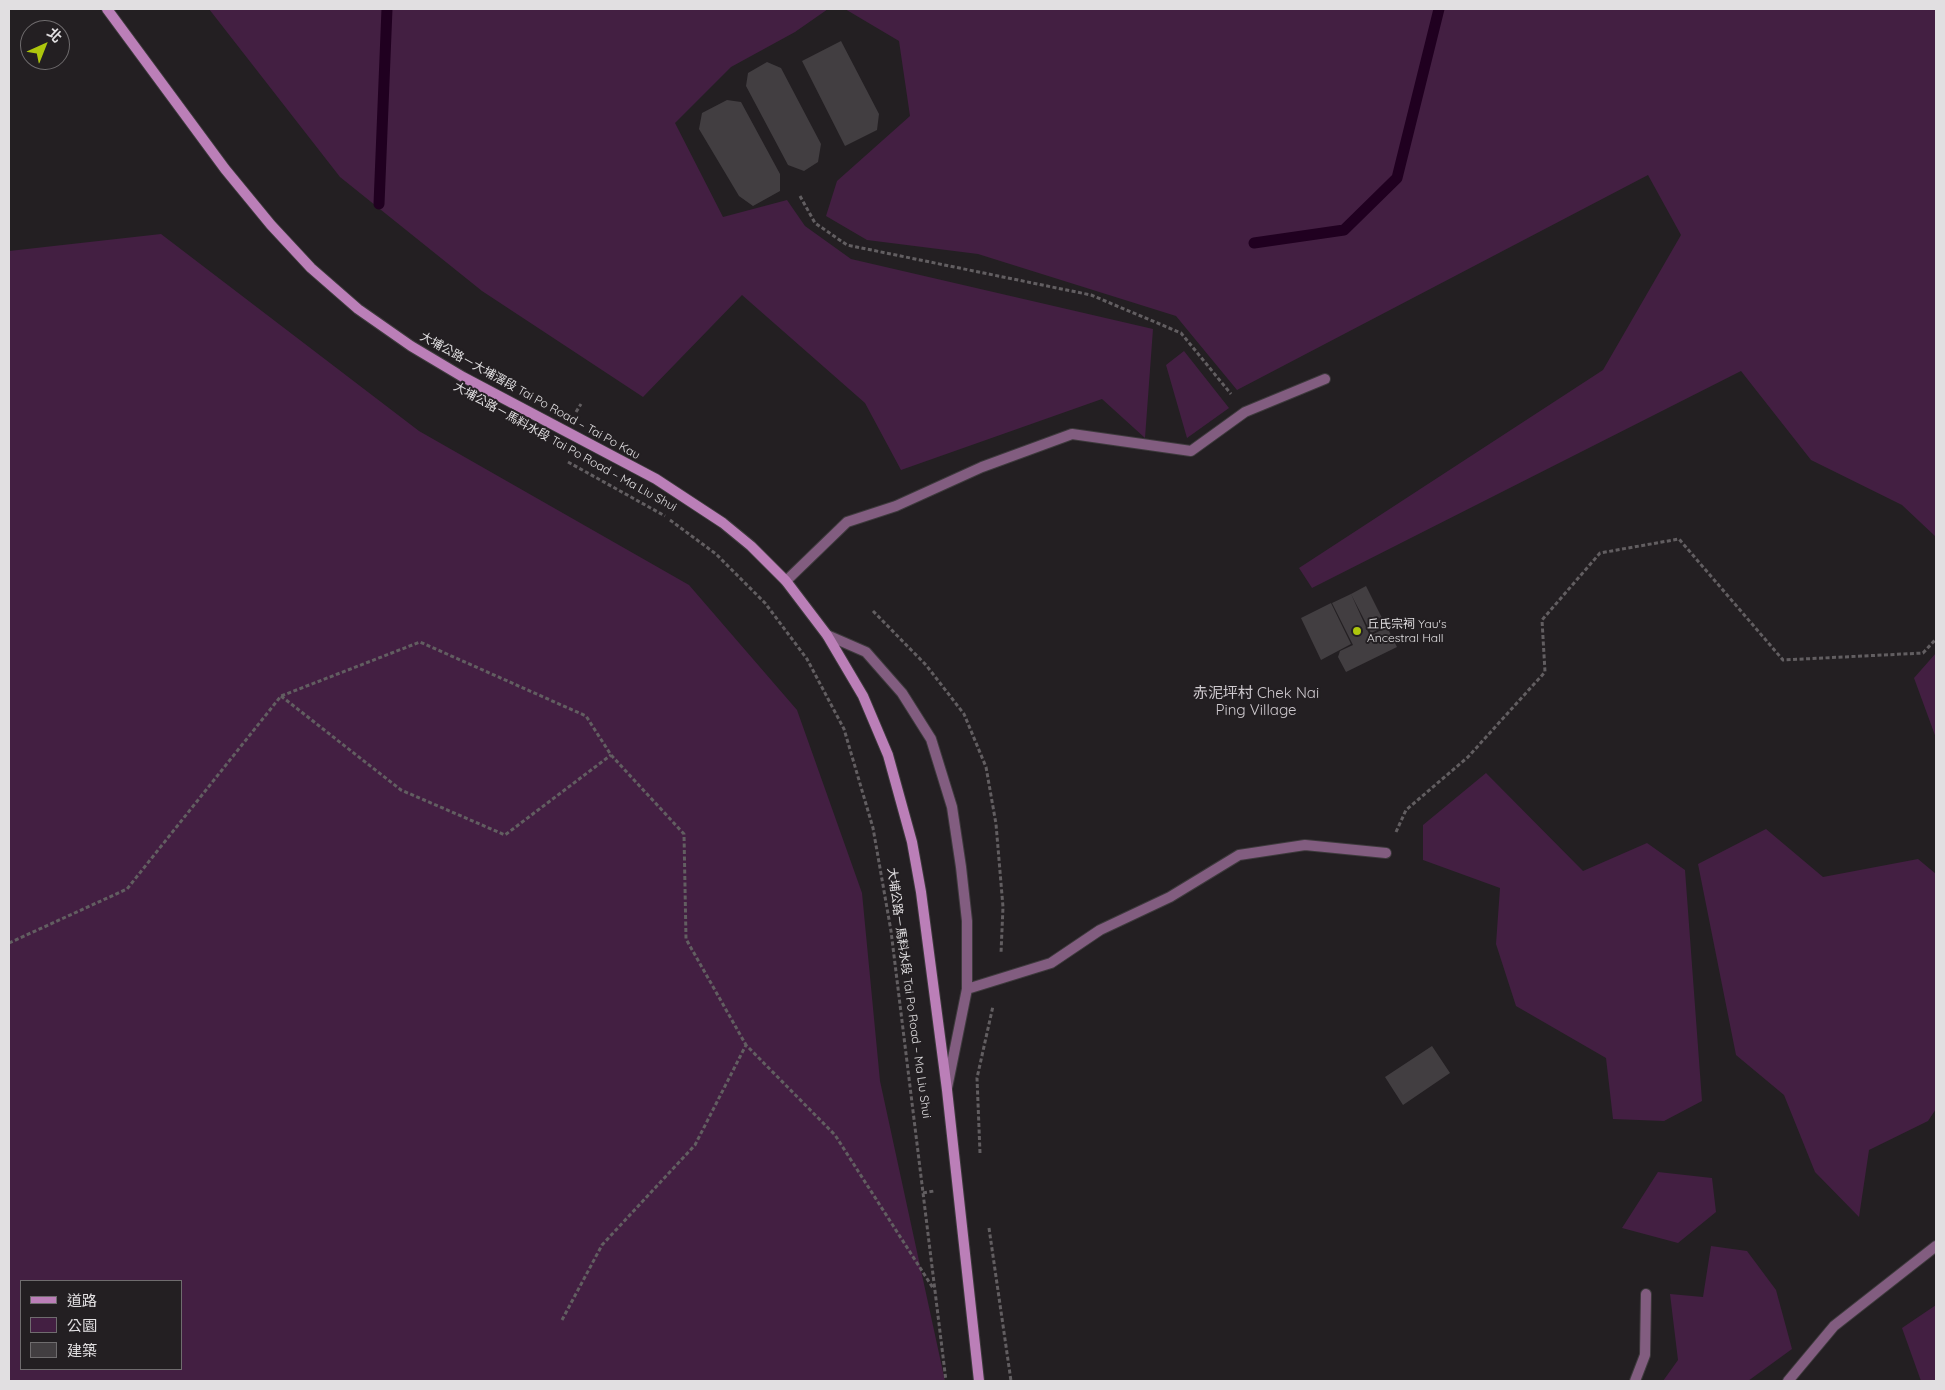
<!DOCTYPE html>
<html>
<head>
<meta charset="utf-8">
<style>
	body { margin:0 }
	#map { position:relative; width:1945px; height:1390px; overflow:hidden; background:#231f22; font-family:Quicksand,"Noto Sans TC",sans-serif }
	canvas { display:block }
	.frame { position:absolute; inset:0; border:10px solid #e1dfe1; pointer-events:none }
	.legend { position:absolute; left:20px; top:1280px; width:162px; height:90px; box-sizing:border-box; background:#231f22; border:1px solid #6f6c6e; margin:0; padding:6px 9px; list-style:none; font-size:15px; color:#e1dfe1 }
	.legend li { display:flex; align-items:center; gap:10px; height:25px }
	.legend b { width:25px; border:1px solid #6f6c6e }
	.north { position:absolute; left:20px; top:20px; width:50px; height:50px; box-sizing:border-box; background:#231f22; border:1px solid #6f6c6e; border-radius:50%; rotate:44deg; font-size:14px; font-weight:700; line-height:20px; text-align:center; color:#e1dfe1 }
	.north::after { content:''; display:block; margin:auto; width:18px; height:22px; background:#adc60d; clip-path:polygon(50% 0,100% 100%,50% 72%,0 100%) }
</style>
</head>
<body>
<div id="map">
<canvas width="1945" height="1390"></canvas>
<div class="frame"></div>
<ul class="legend">
<li><b style="height:6px;background:#bb7fb8"></b>道路</li>
<li><b style="height:14px;background:#431f42"></b>公園</li>
<li><b style="height:14px;background:#423e41"></b>建築</li>
</ul>
<div class="north">北</div>
</div>
<script>
const ctx = document.querySelector('canvas').getContext('2d');
ctx.lineJoin = 'round';
function fillPath(path, color) { ctx.fillStyle = color; ctx.fill(path, 'evenodd'); }
const shape = rows => new Path2D(rows.map(r => 'M' + r).join(''));
function strokePath(path, color, width, dash) { ctx.strokeStyle = color; ctx.lineWidth = width; ctx.lineCap = dash ? 'butt' : 'round'; ctx.setLineDash(dash || []); ctx.stroke(path); }
function drawText(font, color, halo, rows, align = 'center') {
  ctx.font = font + ' Quicksand,"Noto Sans TC",sans-serif'; ctx.lineWidth = 4; ctx.setLineDash([]); ctx.textBaseline = 'middle'; ctx.strokeStyle = halo; ctx.fillStyle = color; for (const [text, x, y, turn = 0] of rows) {
    ctx.save(); ctx.translate(x, y); ctx.rotate((+turn || 0) * Math.PI / 180); ctx.textAlign = isNaN(turn) ? turn : align; if (halo) ctx.strokeText(text, 0, 0); ctx.fillText(text, 0, 0); ctx.restore();
  }
}
const green = shape([
	[209,9,828,9,795,32,731,67,675,123,723,217,787,200,805,226,851,259,1153,329,1145,438,1102,399,901,470,865,403,742,295,643,397,482,291,340,177],
	[845,9,1936,9,1936,537,1902,505,1811,460,1741,371,1312,588,1299,568,1603,370,1681,235,1648,175,1237,390,1176,316,978,254,867,240,826,216,837,181,910,116,899,41],
	[161,234,419,431,689,585,797,710,862,893,880,1081,945,1381,9,1381,9,251],
	[181,1281,181,1369,21,1369,21,1281],
	[1184,351,1229,408,1187,438,1166,365],
	[1936,653,1936,738,1914,678],
	[1486,773,1583,871,1647,843,1685,870,1702,1101,1664,1121,1613,1119,1606,1058,1516,1006,1496,944,1500,888,1423,860,1423,825],
	[1766,829,1823,877,1918,859,1936,874,1936,1109,1928,1121,1869,1150,1859,1217,1815,1172,1784,1095,1736,1055,1698,864],
	[1658,1172,1712,1178,1716,1212,1678,1243,1622,1228],
	[1711,1246,1747,1251,1776,1290,1792,1349,1748,1381,1663,1381,1678,1360,1670,1294,1703,1297],
	[1936,1305,1936,1381,1921,1381,1902,1328]
]);
const stream = shape([
	[379,204,387,9],
	[1254,243,1344,230,1397,178,1439,9]
]);
const building = shape([
	[841,41,879,114,877,130,845,146,802,61],
	[767,62,781,68,821,144,818,162,804,171,788,165,746,86,748,73],
	[727,100,741,102,780,174,780,191,753,206,739,196,699,129,702,113],
	[1366,586,1386,626,1371,633,1351,594],
	[1351,594,1370,636,1387,627,1397,647,1346,672,1338,657,1340,651,1353,645,1332,603],
	[1331,603,1351,644,1321,660,1301,618],
	[1432,1046,1450,1073,1403,1105,1385,1077]
]);
const path = shape([
	[800,196,815,223,847,245,1091,295,1181,333,1231,394],
	[576,412,581,404],
	[568,462,665,516],
	[670,520,716,554,765,603,807,659,844,729,873,828,891,931,946,1381],
	[873,611,926,665,964,714,986,767,996,824,1003,907,1001,953],
	[281,696,401,790,505,835,611,755],
	[1396,832,1406,810,1468,757,1545,672,1542,620,1600,553,1679,539,1783,660,1923,653,1936,639],
	[9,943,127,889,281,696,420,642,586,716,611,755,684,834,686,939,746,1045],
	[980,1153,977,1078,993,1006],
	[923,1193,934,1191],
	[989,1228,1011,1381],
	[562,1320,602,1245,695,1145,746,1045,835,1135,933,1288]
]);
const minor = shape([
	[786,581,847,522,896,506,982,467,1072,434,1191,451,1245,412,1325,379],
	[827,635,866,652,902,693,931,739,952,807,961,867,967,921,967,989,947,1088],
	[967,989,1051,963,1100,930,1170,897,1239,855,1305,845,1386,853],
	[1635,1381,1645,1355,1646,1294],
	[1788,1381,1834,1326,1936,1246]
]);
const secondary = shape([
	[107,9,225,169,271,225,311,268,358,309,411,346,463,377,656,479,723,523,751,546,786,581,827,635,863,696,888,755,912,842,921,892,947,1090,979,1381]
]);
const markers = [
	[1357,631,5,"#adc60d"]
];
const streetNames = [
	["大埔公路－大埔滘段 Tai Po Road – Tai Po Kau",530,396,29],
	["大埔公路－馬料水段 Tai Po Road – Ma Liu Shui",565,447,29],
	["大埔公路－馬料水段 Tai Po Road – Ma Liu Shui",909,993,82]
];
const poiNames = [
	["丘氏宗祠 Yau's",1367,624],
	["Ancestral Hall",1367,638]
];
const quarterNames = [
	["赤泥坪村 Chek Nai",1256,693],
	["Ping Village",1256,710]
];
fillPath(green, '#431f42');
strokePath(stream, '#200020', 11);
fillPath(building, '#423e41');
strokePath(minor, '#3e3a3d', 12);
strokePath(secondary, '#3e3a3d', 12);
strokePath(path, '#625e61', 3, [4, 2.5]);
strokePath(minor, '#825d80', 10);
strokePath(secondary, '#bb7fb8', 10);
for (const [x, y, r, color] of markers) { const dot = new Path2D(); dot.arc(x, y, r, 0, 2 * Math.PI); ctx.fillStyle = color; ctx.fill(dot); strokePath(dot, '#231f22', 2); }
drawText('12px', '#e1dfe1', '#231f22', streetNames);
drawText('12px', '#e1dfe1', '#231f22', poiNames, 'left');
drawText('15px', '#cfcacf', '#231f22', quarterNames);
</script>
</body>
</html>
